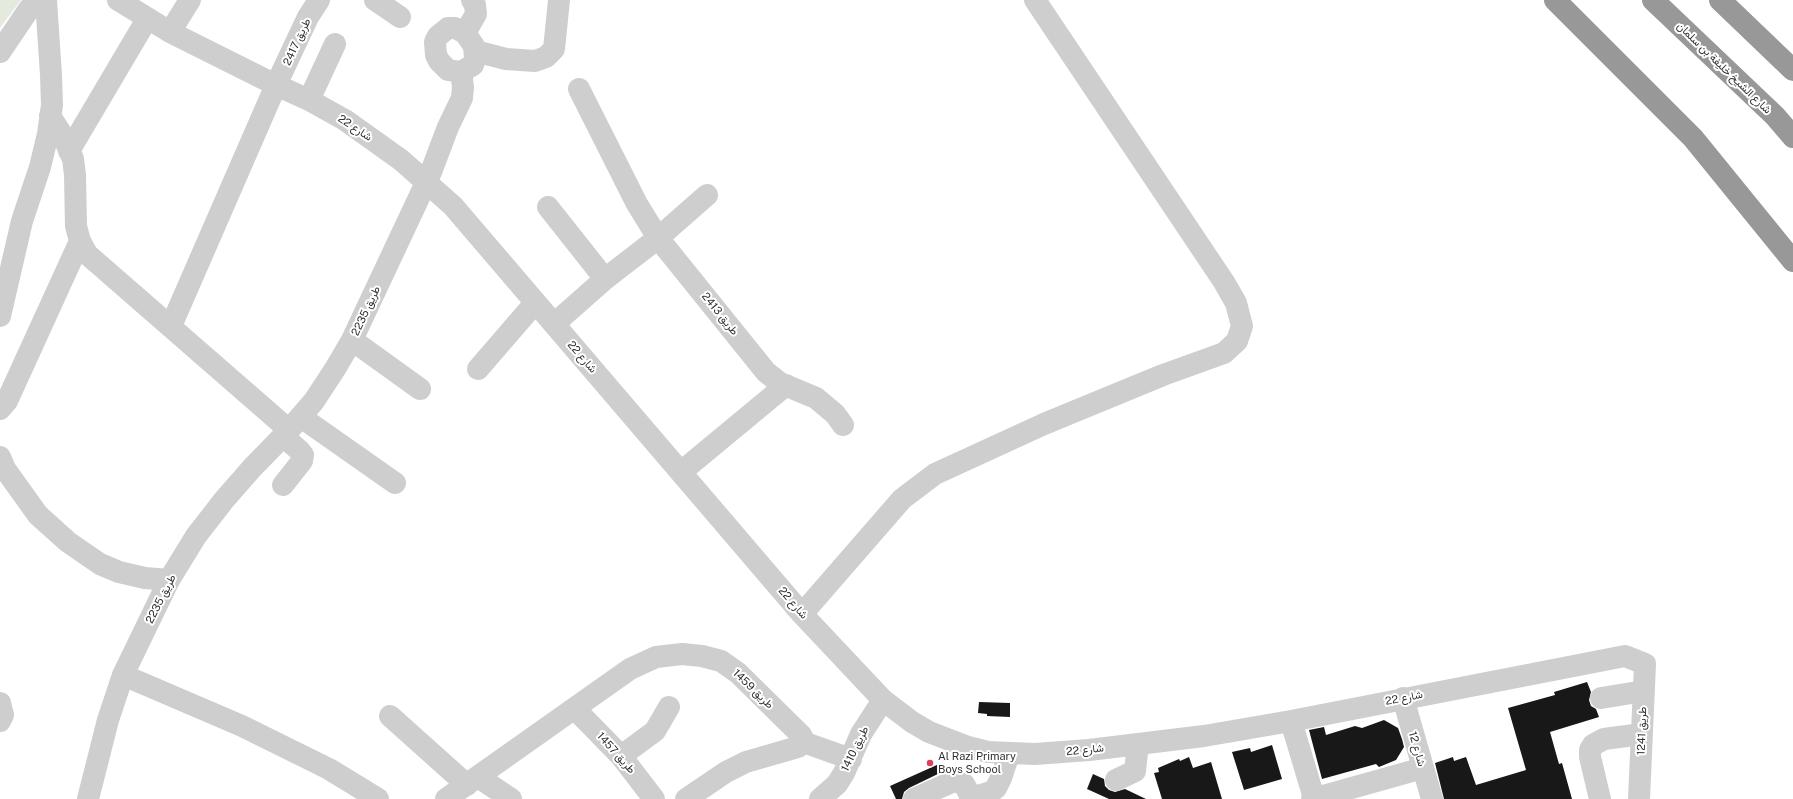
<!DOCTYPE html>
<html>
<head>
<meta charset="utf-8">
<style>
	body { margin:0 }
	canvas { display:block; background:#fff }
</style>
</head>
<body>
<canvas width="1793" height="799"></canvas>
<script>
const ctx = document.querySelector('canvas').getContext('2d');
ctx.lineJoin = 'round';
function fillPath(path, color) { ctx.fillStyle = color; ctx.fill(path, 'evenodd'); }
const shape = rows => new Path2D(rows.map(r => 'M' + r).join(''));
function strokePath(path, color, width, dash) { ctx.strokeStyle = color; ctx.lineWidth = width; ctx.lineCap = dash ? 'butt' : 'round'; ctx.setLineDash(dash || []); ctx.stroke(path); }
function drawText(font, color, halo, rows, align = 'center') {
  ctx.font = font + ' "Public Sans",Vazirmatn,sans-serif'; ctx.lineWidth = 4; ctx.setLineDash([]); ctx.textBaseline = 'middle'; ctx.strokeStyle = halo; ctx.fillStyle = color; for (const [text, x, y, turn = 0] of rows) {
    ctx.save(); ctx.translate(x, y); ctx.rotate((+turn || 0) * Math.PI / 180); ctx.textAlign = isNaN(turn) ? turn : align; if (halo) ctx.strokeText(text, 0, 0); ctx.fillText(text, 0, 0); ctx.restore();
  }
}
const green = shape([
	[0,0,21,0,0,28]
]);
const building = shape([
	[1587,682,1591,692,1589,700,1591,706,1596,709,1599,717,1550,732,1559,764,1562,763,1572,799,1444,799,1435,763,1453,757,1454,761,1466,757,1476,785,1526,770,1508,708,1555,695,1554,692],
	[979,702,1010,703,1010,717,987,716,987,714,978,713],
	[1384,720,1398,728,1402,739,1404,747,1396,760,1379,767,1376,764,1322,779,1309,730,1324,727,1326,735,1355,726,1362,728],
	[1272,745,1282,779,1244,790,1232,752,1250,748,1251,752],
	[1189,757,1193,768,1211,762,1222,799,1162,799,1154,773,1159,772,1158,768,1179,759,1180,761],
	[939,764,942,772,909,788,904,792,902,799,896,799,890,786],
	[1093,774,1104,779,1105,786,1109,790,1115,792,1125,789,1146,799,1109,799,1087,789]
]);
const minor = shape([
	[118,0,170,32,276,85,309,100,345,120,401,160,453,206,802,614,883,700,912,722,929,732,968,747,988,752,1035,754,1089,750,1204,736,1291,721,1625,656,1645,664,1639,799],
	[375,0,400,17],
	[448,28,455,28,465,33,474,46,475,59,473,65,461,72,448,70,439,61,436,55,435,42,438,36,448,28],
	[170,32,190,0],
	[465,33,476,14,475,5,472,0],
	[475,51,506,59,535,61,546,57,554,49,559,0],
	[0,52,29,9,46,5],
	[579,89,637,204,658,238,766,372,780,383,816,398,835,414,843,425],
	[309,100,335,44],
	[50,116,63,136,73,159,75,175,76,226,80,241,87,254,289,430],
	[69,151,147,19],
	[548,207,605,279],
	[0,316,22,221,40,167,48,134,52,105,51,75,46,0],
	[554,324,605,279,658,238,707,195],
	[171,326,276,85,308,17,319,0],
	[352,340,420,389],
	[478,369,535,303],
	[0,409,7,401,80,241],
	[301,417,395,483],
	[0,457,5,469,38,515,68,542,100,564,119,572,145,578,169,580],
	[681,472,786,385],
	[283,485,302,461,303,455,300,451,284,437],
	[802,614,902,499,935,474,1044,424,1163,375,1224,353,1237,341,1242,326,1236,303,1224,282,1035,0],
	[123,675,242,726,329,769,378,799],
	[1403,698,1432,799],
	[1601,698,1644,691],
	[0,703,3,715,0,721],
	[575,709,621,756,654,799],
	[390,716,467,785],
	[1291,721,1314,798],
	[803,742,851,759],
	[621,756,655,731,669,707],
	[478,777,511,799],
	[1116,780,1135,771,1138,744],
	[970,798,991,792,996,788,1001,778,1009,754],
	[88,799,108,720,123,675,169,580,196,536,224,500,252,468,289,430,314,401,335,369,352,340,431,172,448,127,462,98,463,87,461,72],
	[446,799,630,669,656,657,682,654,702,656,721,661,738,673,801,735,803,739,803,742,798,747,746,762,726,772,686,799],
	[820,799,837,784,844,773,861,734,883,700],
	[914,799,954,781,964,784,970,795,970,799],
	[1312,799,1423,768],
	[1600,799,1590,757,1590,750,1593,745,1604,739,1642,734]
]);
const highway = shape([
	[1555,0,1693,138,1793,261],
	[1653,0,1775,116,1793,137],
	[1720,0,1793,70]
]);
const markers = [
	[930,763,4,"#da425a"]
];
const streetNames = [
	["طريق 2417",297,42,-65],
	["شارع الشيخ خليفة بن سلمان",1724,68,44],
	["شارع 22",355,128,33],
	["طريق 2235",366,311,-65],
	["طريق 2413",720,314,51],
	["شارع 22",582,357,49],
	["طريق 2235",161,599,-63],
	["شارع 22",793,603,49],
	["طريق 1459",753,689,44],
	["شارع 22",1404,698,-11],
	["طريق 1241",1642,731,-88],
	["طريق 1410",855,749,-64],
	["شارع 12",1417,749,74],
	["شارع 22",1085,750,-6],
	["طريق 1457",616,753,48]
];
const poiNames = [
	["Al Razi Primary",938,757],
	["Boys School",938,770]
];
fillPath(green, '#e5eade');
fillPath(building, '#181818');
strokePath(minor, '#cecece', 22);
strokePath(highway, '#989898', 22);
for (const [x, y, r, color] of markers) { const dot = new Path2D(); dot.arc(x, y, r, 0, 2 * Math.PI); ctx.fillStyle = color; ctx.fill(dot); strokePath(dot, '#fff', 1.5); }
drawText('11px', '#313131', '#fff', streetNames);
drawText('11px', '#313131', '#fff', poiNames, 'left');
</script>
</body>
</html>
